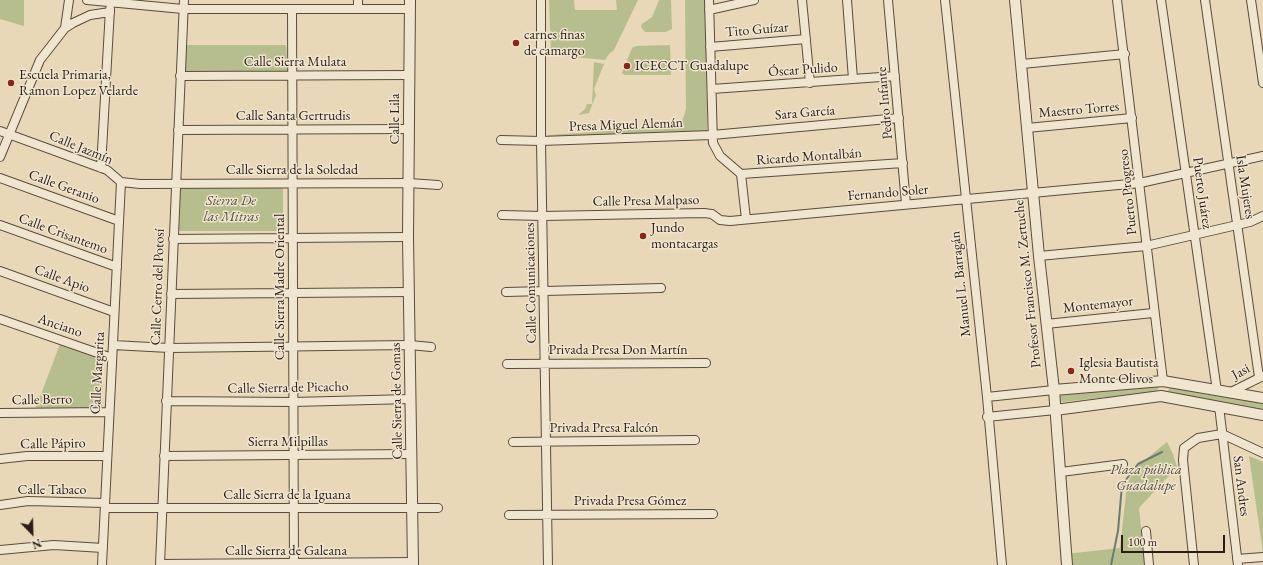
<!DOCTYPE html>
<html>
<head>
<meta charset="utf-8">
<style>
	body { margin:0 }
	#map { position:relative; width:1263px; height:565px; overflow:hidden; background:#e8d8b7; font-family:"EB Garamond",serif }
	canvas { display:block }
	.north { position:absolute; left:12px; top:513px; width:40px; height:40px; -webkit-text-stroke:3px #f0e6d0; paint-order:stroke; rotate:157deg; font-size:11px; font-weight:700; line-height:16px; text-align:center; color:#2b1c16 }
	.north::after { content:''; display:block; margin:auto; width:14px; height:18px; background:#2b1c16; clip-path:polygon(50% 0,100% 100%,50% 72%,0 100%) }
	.scale { position:absolute; left:1121px; top:535px; width:104px; height:18px; box-sizing:border-box; border:2px solid #2b1c16; border-top:0; padding-left:5px; font-size:12px; line-height:14px; white-space:nowrap; color:#2b1c16; -webkit-text-stroke:3px #f0e6d0; paint-order:stroke }
</style>
</head>
<body>
<div id="map">
<canvas width="1263" height="565"></canvas>
<div class="north">N</div>
<div class="scale">100 m</div>
</div>
<script>
const ctx = document.querySelector('canvas').getContext('2d');
ctx.lineJoin = 'round';
function fillPath(path, color) { ctx.fillStyle = color; ctx.fill(path, 'evenodd'); }
const shape = rows => new Path2D(rows.map(r => 'M' + r).join(''));
function strokePath(path, color, width, dash) { ctx.strokeStyle = color; ctx.lineWidth = width; ctx.lineCap = dash ? 'butt' : 'round'; ctx.setLineDash(dash || []); ctx.stroke(path); }
function drawText(font, color, halo, rows, align = 'center') {
  ctx.font = font + ' "EB Garamond",serif'; ctx.lineWidth = 3; ctx.setLineDash([]); ctx.textBaseline = 'middle'; ctx.strokeStyle = halo; ctx.fillStyle = color; for (const [text, x, y, turn = 0] of rows) {
    ctx.save(); ctx.translate(x, y); ctx.rotate((+turn || 0) * Math.PI / 180); ctx.textAlign = isNaN(turn) ? turn : align; if (halo) ctx.strokeText(text, 0, 0); ctx.fillText(text, 0, 0); ctx.restore();
  }
}
const green = shape([
	[0,0,24,0,24,26,0,19],
	[549,0,574,0,575,10,617,10,616,0,638,0,614,50,609,54,605,60,551,55],
	[659,0,671,0,672,29,666,32,645,32,641,27,642,24,652,17],
	[685,0,706,0,707,133,548,138,548,135,669,127,679,123,683,119,686,109],
	[184,45,286,45,288,72,185,72],
	[670,45,671,75,625,75,622,73,632,48,636,46],
	[594,62,604,64,594,89,596,95,589,113,578,115,585,109,587,104,592,104],
	[180,188,283,188,283,231,179,231],
	[60,344,103,357,102,408,76,410,35,410],
	[1160,386,1156,392,1062,402,1060,400,1060,394],
	[1170,387,1203,394,1263,403,1263,411,1168,395,1168,391],
	[1167,442,1173,454,1177,467,1139,508,1145,565,1067,565,1066,554,1120,548,1127,485,1135,468],
	[1249,456,1263,462,1263,553]
]);
const stream = shape([
	[1111,565,1118,531,1122,485,1138,464,1162,452]
]);
const minor = shape([
	[87,0,183,9,410,9],
	[541,0,541,141,548,565],
	[709,0,713,143,720,156,741,174,746,219],
	[802,0,810,83],
	[847,0,853,79],
	[888,0,906,204],
	[945,0,987,397,1002,565],
	[1117,0,1163,381],
	[1161,0,1217,391],
	[1205,0,1259,377],
	[1251,0,1263,83],
	[358,8,358,0],
	[292,9,294,565],
	[709,10,754,0],
	[65,28,69,0],
	[710,47,806,39],
	[1022,64,1125,54],
	[180,76,410,75],
	[712,89,895,76],
	[1027,128,1132,118],
	[178,130,409,129],
	[0,131,107,170,121,182,140,184,409,183,438,185],
	[501,140,541,141,712,135,899,118],
	[0,157,40,60,51,46,65,28,73,23,90,15,110,12],
	[101,168,110,9],
	[741,174,903,163],
	[0,178,119,221],
	[502,215,543,216,704,213,712,214,720,220,730,221,1140,183,1263,156],
	[0,225,117,267],
	[173,239,408,237],
	[1039,256,1146,246,1250,222,1263,216],
	[0,271,114,312],
	[506,292,661,288],
	[171,294,409,292],
	[0,319,112,358],
	[1046,324,1153,313],
	[113,345,169,348,410,345,431,347],
	[507,364,706,363],
	[1231,392,1263,376],
	[987,397,1054,390],
	[166,401,293,402,410,399],
	[1219,406,1238,565],
	[0,413,109,412],
	[987,417,1055,410],
	[513,442,695,440],
	[164,456,411,454],
	[0,459,27,456,107,456],
	[1061,472,1123,464],
	[0,505,28,501,105,503],
	[105,508,438,508],
	[509,515,713,514],
	[1146,531,1149,565],
	[0,550,54,545,103,548],
	[1237,559,1263,557],
	[160,564,413,562],
	[102,565,121,182],
	[160,565,184,0],
	[1194,565,1183,460,1184,448,1198,438,1222,434,1263,453]
]);
const tertiary = shape([
	[410,0,408,237,413,565],
	[1015,0,1039,256,1054,390,1067,565],
	[1054,390,1163,381,1263,398],
	[1055,410,1161,396,1263,415]
]);
const markers = [
	[516,43,4,"#8f2418"],
	[627,66,4,"#8f2418"],
	[11,83,4,"#8f2418"],
	[643,236,4,"#8f2418"],
	[1071,371,4,"#8f2418"]
];
const streetNames = [
	["Tito Guízar",757,30,-5],
	["Calle Sierra Mulata",295,62],
	["Óscar Pulido",803,70,-4],
	["Pedro Infante",885,103,-95],
	["Maestro Torres",1079,110,-5],
	["Sara García",805,113,-5],
	["Calle Santa Gertrudis",293,116],
	["Calle Lila",395,119,-90],
	["Presa Miguel Alemán",626,125,-2],
	["Calle Jazmín",81,148,22],
	["Ricardo Montalbán",809,157,-4],
	["Calle Sierra de la Soledad",292,170],
	["Calle Geranio",64,187,20],
	["Isla Mujeres",1245,187,81],
	["Puerto Progreso",1128,192,-96],
	["Fernando Soler",888,193,-5],
	["Puerto Juárez",1202,193,82],
	["Calle Presa Malpaso",646,201,-1],
	["Calle Crisantemo",63,234,20],
	["Calle Apio",62,279,20],
	["Calle Comunicaciones",531,283,-91],
	["Manuel L. Barragán",961,284,-96],
	["Profesor Francisco M. Zertuche",1028,284,-96],
	["Calle Cerro del Potosí",158,287,-88],
	["Calle Sierra Madre Oriental",280,287,-90],
	["Montemayor",1098,305,-6],
	["Anciano",60,326,19],
	["Privada Presa Don Martín",618,350],
	["Jasi",1241,372,-28],
	["Calle Margarita",98,373,-87],
	["Calle Sierra de Picacho",288,388,-1],
	["Calle Berro",42,400,-1],
	["Calle Sierra de Gomas",397,401,-91],
	["Privada Presa Falcón",604,428],
	["Sierra Milpillas",288,442],
	["Calle Pápiro",53,444,-1],
	["San Andres",1241,486,83],
	["Calle Tabaco",52,490],
	["Calle Sierra de la Iguana",287,495],
	["Privada Presa Gómez",630,501],
	["Calle Sierra de Galeana",286,551]
];
const poiNames = [
	["carnes finas",524,35],
	["de camargo",524,51],
	["ICECCT Guadalupe",635,66],
	["Escuela Primaria,",19,75],
	["Ramon Lopez Velarde",19,91],
	["Jundo",651,228],
	["montacargas",651,244],
	["Iglesia Bautista",1079,363],
	["Monte Olivos",1079,379]
];
const parkNames = [
	["Sierra De",231,201],
	["las Mitras",231,217],
	["Plaza pública",1146,470],
	["Guadalupe",1146,486]
];
fillPath(green, '#b7be8d');
strokePath(stream, '#6c7b70', 2);
strokePath(minor, '#5a4b3e', 10);
strokePath(tertiary, '#5a4b3e', 12);
strokePath(minor, '#f0e6d0', 8);
strokePath(tertiary, '#f0e6d0', 10);
for (const [x, y, r, color] of markers) { const dot = new Path2D(); dot.arc(x, y, r, 0, 2 * Math.PI); ctx.fillStyle = color; ctx.fill(dot); strokePath(dot, '#f0e6d0', 1.5); }
drawText('14px', '#2b1c16', '#f0e6d0', streetNames);
drawText('14px', '#2b1c16', '#f0e6d0', poiNames, 'left');
drawText('italic 14px', '#554d3a', '#f0e6d0', parkNames);
</script>
</body>
</html>
